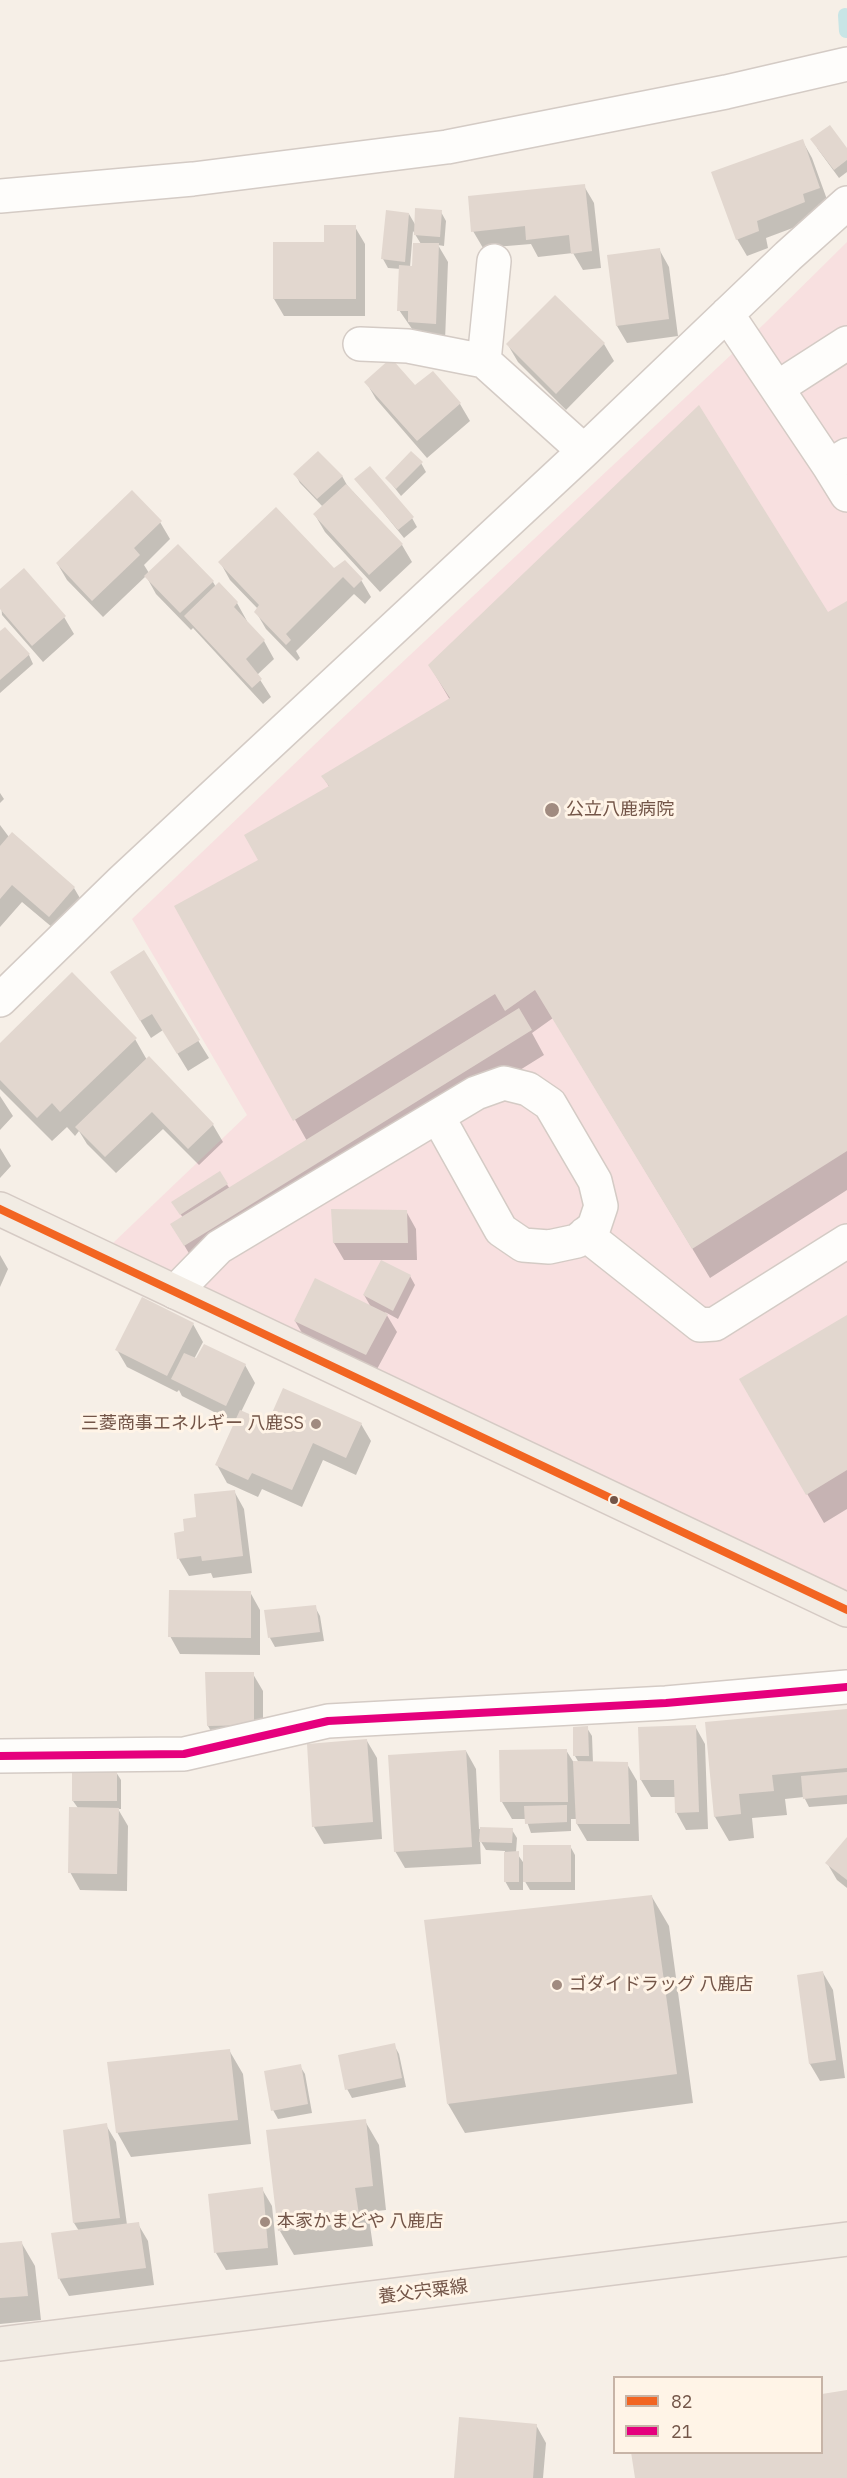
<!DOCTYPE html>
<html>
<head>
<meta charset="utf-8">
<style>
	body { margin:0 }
	#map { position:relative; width:847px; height:2478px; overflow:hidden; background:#f6efe7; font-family:"IBM Plex Sans",sans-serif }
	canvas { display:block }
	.legend { position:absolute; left:613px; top:2376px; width:210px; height:78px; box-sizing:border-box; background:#fff4e7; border:2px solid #c7b4a7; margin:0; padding:8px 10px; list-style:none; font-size:18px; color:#735548 }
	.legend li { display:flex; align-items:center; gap:12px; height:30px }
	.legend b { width:30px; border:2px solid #c7b4a7 }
</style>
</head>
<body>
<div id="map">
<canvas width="847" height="2478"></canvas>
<ul class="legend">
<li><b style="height:8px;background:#f26522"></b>82</li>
<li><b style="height:8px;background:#e5007d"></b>21</li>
</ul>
</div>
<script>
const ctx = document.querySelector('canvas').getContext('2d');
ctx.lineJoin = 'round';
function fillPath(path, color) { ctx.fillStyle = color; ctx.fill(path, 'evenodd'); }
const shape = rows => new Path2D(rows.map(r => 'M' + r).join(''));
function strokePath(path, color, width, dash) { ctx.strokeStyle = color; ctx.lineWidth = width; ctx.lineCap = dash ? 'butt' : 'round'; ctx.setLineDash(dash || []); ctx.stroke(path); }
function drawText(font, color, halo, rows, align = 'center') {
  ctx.font = font + ' "IBM Plex Sans","Noto Sans JP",sans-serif'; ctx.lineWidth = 6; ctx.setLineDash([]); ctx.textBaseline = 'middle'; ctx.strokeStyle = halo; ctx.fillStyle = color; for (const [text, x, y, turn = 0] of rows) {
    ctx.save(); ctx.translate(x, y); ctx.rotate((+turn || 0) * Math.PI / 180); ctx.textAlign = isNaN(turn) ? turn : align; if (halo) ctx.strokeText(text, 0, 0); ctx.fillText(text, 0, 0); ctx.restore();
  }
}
const medical = shape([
	[847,242,847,1591,113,1243,247,1115,132,919,333,727,764,324]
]);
const shadow = shape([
	[802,140,812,158,829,205,812,212,814,220,766,238,768,248,747,256,737,239],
	[817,148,847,150,847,172,839,178],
	[584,186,594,203,601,268,583,270,573,253,538,257,531,244,483,248,473,231],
	[441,212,446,221,444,246,438,245,448,262,445,341,419,339,399,310,401,269,388,268,383,259,409,214,416,226],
	[413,231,421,244,414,268,410,267],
	[355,227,365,244,365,316,284,316,274,299,326,243],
	[659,249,669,267,678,336,627,343,617,326],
	[604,344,614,361,566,410,518,362,508,345],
	[366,382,415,388,460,404,470,421,427,458,376,399],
	[421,463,426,472,401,496,387,478],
	[295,474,342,476,347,485,402,545,412,562,380,592,325,532,315,515,323,507,300,483],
	[356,479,412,518,417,527,404,538],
	[160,522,170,539,144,565,149,573,213,582,216,587,219,584,237,603,247,621,246,622,264,641,274,659,257,675,271,697,263,704,193,628,191,630,156,594,146,576,103,617,67,580,57,563],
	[220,562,334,570,361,580,371,597,365,604,354,594,296,651,300,658,297,661,266,629,256,612,258,609,230,580],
	[0,591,64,617,74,634,43,662,2,615],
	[847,603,847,1190,710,1278,553,1018,532,1033,544,1055,199,1270,172,1225,183,1218,173,1202,219,1173,230,1189,307,1141,176,907,260,860,330,788,323,777,450,700,430,666,827,614],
	[0,633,29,655,33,664,0,693],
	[0,793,4,799,0,803],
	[0,825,9,837,74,888,84,905,59,933,22,902,0,927],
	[143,952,209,1058,188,1071,163,1030,151,1038,121,989],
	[135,1039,147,1060,149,1058,213,1125,223,1142,199,1165,163,1129,116,1173,87,1144,79,1131,75,1136,67,1127,52,1141,0,1089,0,1045],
	[0,1096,13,1116,0,1130],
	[0,1148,11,1166,0,1178],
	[333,1210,406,1211,416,1229,417,1260,344,1260,334,1243],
	[0,1255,8,1269,0,1287],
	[410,1276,415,1285,398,1319,385,1312,397,1332,376,1371,305,1338,295,1321,371,1307,364,1295],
	[847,1316,847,1509,824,1523,741,1379],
	[193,1324,203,1342,194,1359,245,1365,255,1383,241,1412,269,1424,361,1424,371,1441,356,1475,323,1460,302,1507,262,1489,258,1497,227,1483,217,1465,236,1423,182,1396,179,1390,177,1392,127,1367,117,1350],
	[234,1491,244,1509,252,1573,213,1578,211,1573,189,1576,179,1559,186,1533,198,1519],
	[250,1592,260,1610,260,1655,180,1654,170,1636],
	[315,1607,320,1616,324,1641,275,1647,270,1638,265,1612],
	[253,1674,263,1691,263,1742,218,1743,208,1726],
	[847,1710,847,1804,809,1807,804,1797,785,1799,787,1815,752,1818,754,1838,729,1841,715,1817,707,1723],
	[695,1726,705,1744,708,1829,686,1830,676,1812,676,1797,651,1797,641,1780,640,1728],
	[587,1728,592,1736,593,1763,627,1764,637,1781,639,1841,587,1841,577,1824,577,1819,571,1819,571,1831,531,1833,526,1819,512,1819,502,1802,501,1751,566,1750,574,1763,579,1763,575,1756],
	[367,1741,377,1758,382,1839,324,1844,314,1827,308,1745],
	[466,1751,476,1769,479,1829,512,1830,517,1838,516,1852,525,1865,570,1846,575,1855,575,1890,530,1890,523,1878,523,1890,510,1890,505,1881,505,1851,486,1850,480,1840,481,1864,405,1868,395,1851],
	[116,1772,121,1780,121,1809,118,1809,128,1826,127,1891,80,1890,70,1872,78,1808,73,1801],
	[847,1839,847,1888,837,1880,827,1863],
	[652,1897,669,1926,693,2103,465,2133,448,2104],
	[823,1973,833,1990,845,2078,820,2081,810,2064],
	[394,2045,399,2054,406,2087,352,2098,347,2089],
	[229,2050,243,2074,251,2144,131,2157,117,2132],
	[300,2066,305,2074,312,2113,278,2119,273,2110],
	[365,2121,379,2145,386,2210,368,2212,373,2246,294,2255,280,2231],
	[106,2125,116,2142,127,2225,138,2224,148,2241,154,2285,69,2296,59,2278,79,2231,74,2223],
	[262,2189,272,2206,278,2265,226,2270,216,2253],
	[21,2242,35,2266,41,2320,0,2324,0,2244],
	[847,2393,847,2478,637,2478,822,2452,822,2397],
	[536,2425,546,2443,543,2478,455,2478]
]);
const stream = shape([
	[845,15,846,31]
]);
const building = shape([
	[830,125,847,148,847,160,834,170,810,139],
	[803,139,820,188,803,194,805,202,757,221,759,231,736,240,711,172],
	[585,184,592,251,571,254,569,235,526,240,525,226,471,232,468,196],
	[415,208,442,210,440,237,414,235],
	[386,210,409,213,405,262,381,259],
	[324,225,356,225,356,299,273,299,273,242,324,242],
	[413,243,439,243,436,324,408,322,408,311,397,311,399,265,412,266],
	[660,248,669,319,616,326,607,255],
	[555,295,605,343,556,394,506,344],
	[391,358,415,385,433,371,461,403,417,441,364,382],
	[699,405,828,612,847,601,847,1151,692,1249,535,990,505,1011,495,994,293,1121,174,906,258,860,244,835,329,786,321,776,450,698,428,665],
	[318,451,343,476,317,499,293,474],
	[411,451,423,462,396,489,385,478],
	[370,466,414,517,398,530,354,479],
	[346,484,403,544,369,575,313,514],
	[132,490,162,521,134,548,140,555,92,601,56,563],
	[276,507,334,568,345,560,363,579,354,588,343,577,286,634,291,640,286,645,254,612,259,605,218,562],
	[178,544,214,581,180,613,144,576],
	[24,568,66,616,32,646,0,609,0,589],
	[219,582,238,602,234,607,265,640,246,659,262,679,252,688,184,616],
	[5,627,30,654,0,680,0,631],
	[12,832,75,887,49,917,12,885,0,899,0,846],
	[144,950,200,1040,177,1054,152,1014,140,1021,110,972],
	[72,972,137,1038,60,1112,52,1103,37,1118,0,1080,0,1043],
	[519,1008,532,1030,184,1246,170,1224],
	[149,1056,214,1124,188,1149,152,1112,105,1157,75,1127],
	[220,1171,228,1184,180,1215,171,1202],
	[331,1209,407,1210,408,1243,333,1243],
	[381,1260,411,1275,393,1311,363,1295],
	[315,1278,388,1314,366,1355,294,1321],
	[142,1297,194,1323,167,1376,115,1350],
	[847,1315,847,1470,806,1495,739,1379],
	[204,1344,246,1364,226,1406,171,1379,184,1353,196,1358],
	[283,1388,362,1423,346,1458,313,1443,292,1490,252,1473,248,1480,215,1465,240,1410,268,1422],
	[235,1490,243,1556,202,1561,201,1556,177,1559,174,1533,184,1531,183,1519,196,1517,194,1494],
	[169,1590,251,1591,251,1638,168,1637],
	[316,1605,320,1632,268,1638,264,1610],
	[205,1672,254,1672,254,1725,207,1726],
	[847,1709,847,1768,772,1775,774,1791,739,1794,741,1814,714,1817,705,1722],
	[696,1725,699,1812,675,1813,674,1780,640,1780,638,1727],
	[588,1726,589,1756,573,1756,573,1727],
	[367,1739,373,1822,312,1827,307,1744],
	[567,1749,568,1802,500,1802,499,1750],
	[466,1750,472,1847,394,1852,388,1755],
	[573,1761,628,1762,630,1824,576,1824],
	[117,1770,117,1801,72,1801,72,1771],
	[847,1772,847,1795,803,1799,801,1776],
	[567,1805,567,1822,525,1824,524,1806],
	[69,1807,119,1808,117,1874,68,1873],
	[480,1827,513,1828,512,1843,479,1842],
	[847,1837,847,1880,825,1863],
	[523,1845,571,1845,571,1882,523,1882],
	[519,1851,519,1882,504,1882,504,1852],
	[652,1895,677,2074,447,2104,424,1920],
	[823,1971,836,2060,809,2064,797,1975],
	[395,2043,402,2078,345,2090,338,2055],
	[230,2049,238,2120,116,2133,107,2062],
	[301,2064,308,2104,271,2111,264,2071],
	[366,2119,373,2186,355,2188,360,2222,278,2231,266,2130],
	[107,2123,120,2218,73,2223,63,2130],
	[263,2187,268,2248,214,2253,208,2194],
	[139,2222,146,2268,58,2279,51,2233],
	[22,2241,28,2296,0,2298,0,2243],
	[847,2390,847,2478,635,2478,631,2452,822,2452,822,2394],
	[459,2417,537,2424,533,2478,454,2478]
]);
const minor = shape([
	[0,196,193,179,447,147,726,92,847,64],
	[727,314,829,466,847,455],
	[360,344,408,346,484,361,584,451],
	[484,361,494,261],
	[777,388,847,343],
	[829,466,847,495],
	[0,1000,122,881,584,451,788,256,847,203],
	[585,1234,700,1325,715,1324,847,1241],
	[175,1292,219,1247,476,1093,504,1083,528,1089,550,1104,595,1181,601,1206,594,1227,577,1241,549,1247,523,1245,501,1230,438,1117],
	[0,1756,184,1754,328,1721,666,1703,847,1687]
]);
const major = shape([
	[0,1209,847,1610],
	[0,2344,847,2239]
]);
const bus1 = shape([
	[0,1209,847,1610]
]);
const bus2 = shape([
	[0,1756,184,1754,328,1721,666,1703,847,1687]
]);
const markers = [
	[552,810,8,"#a18b80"],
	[316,1424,6,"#a18b80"],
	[614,1500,5,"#735548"],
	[557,1985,6,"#a18b80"],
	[265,2222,6,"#a18b80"]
];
const poiNames = [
	["公立八鹿病院",566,810],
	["三菱商事エネルギー 八鹿SS",304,1424,"right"],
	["ゴダイドラッグ 八鹿店",569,1985],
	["本家かまどや 八鹿店",277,2222]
];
const streetNames = [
	["養父宍粟線",423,2292,-7]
];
fillPath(medical, '#f8e0e0');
fillPath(shadow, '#0003');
strokePath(stream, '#c8e5e6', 14);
fillPath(building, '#e2d7cf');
strokePath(minor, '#d4cbc5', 36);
strokePath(major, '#d5cac4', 36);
strokePath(minor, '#fefdfb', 33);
strokePath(major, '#f2ece4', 33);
strokePath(bus1, '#f26522', 8);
strokePath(bus2, '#e5007d', 8);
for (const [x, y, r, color] of markers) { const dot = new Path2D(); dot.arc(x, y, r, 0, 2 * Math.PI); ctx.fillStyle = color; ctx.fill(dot); strokePath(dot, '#fff4e7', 2); }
drawText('18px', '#735548', '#fff4e7', poiNames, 'left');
drawText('18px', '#735548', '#fff4e7', streetNames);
</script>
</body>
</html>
